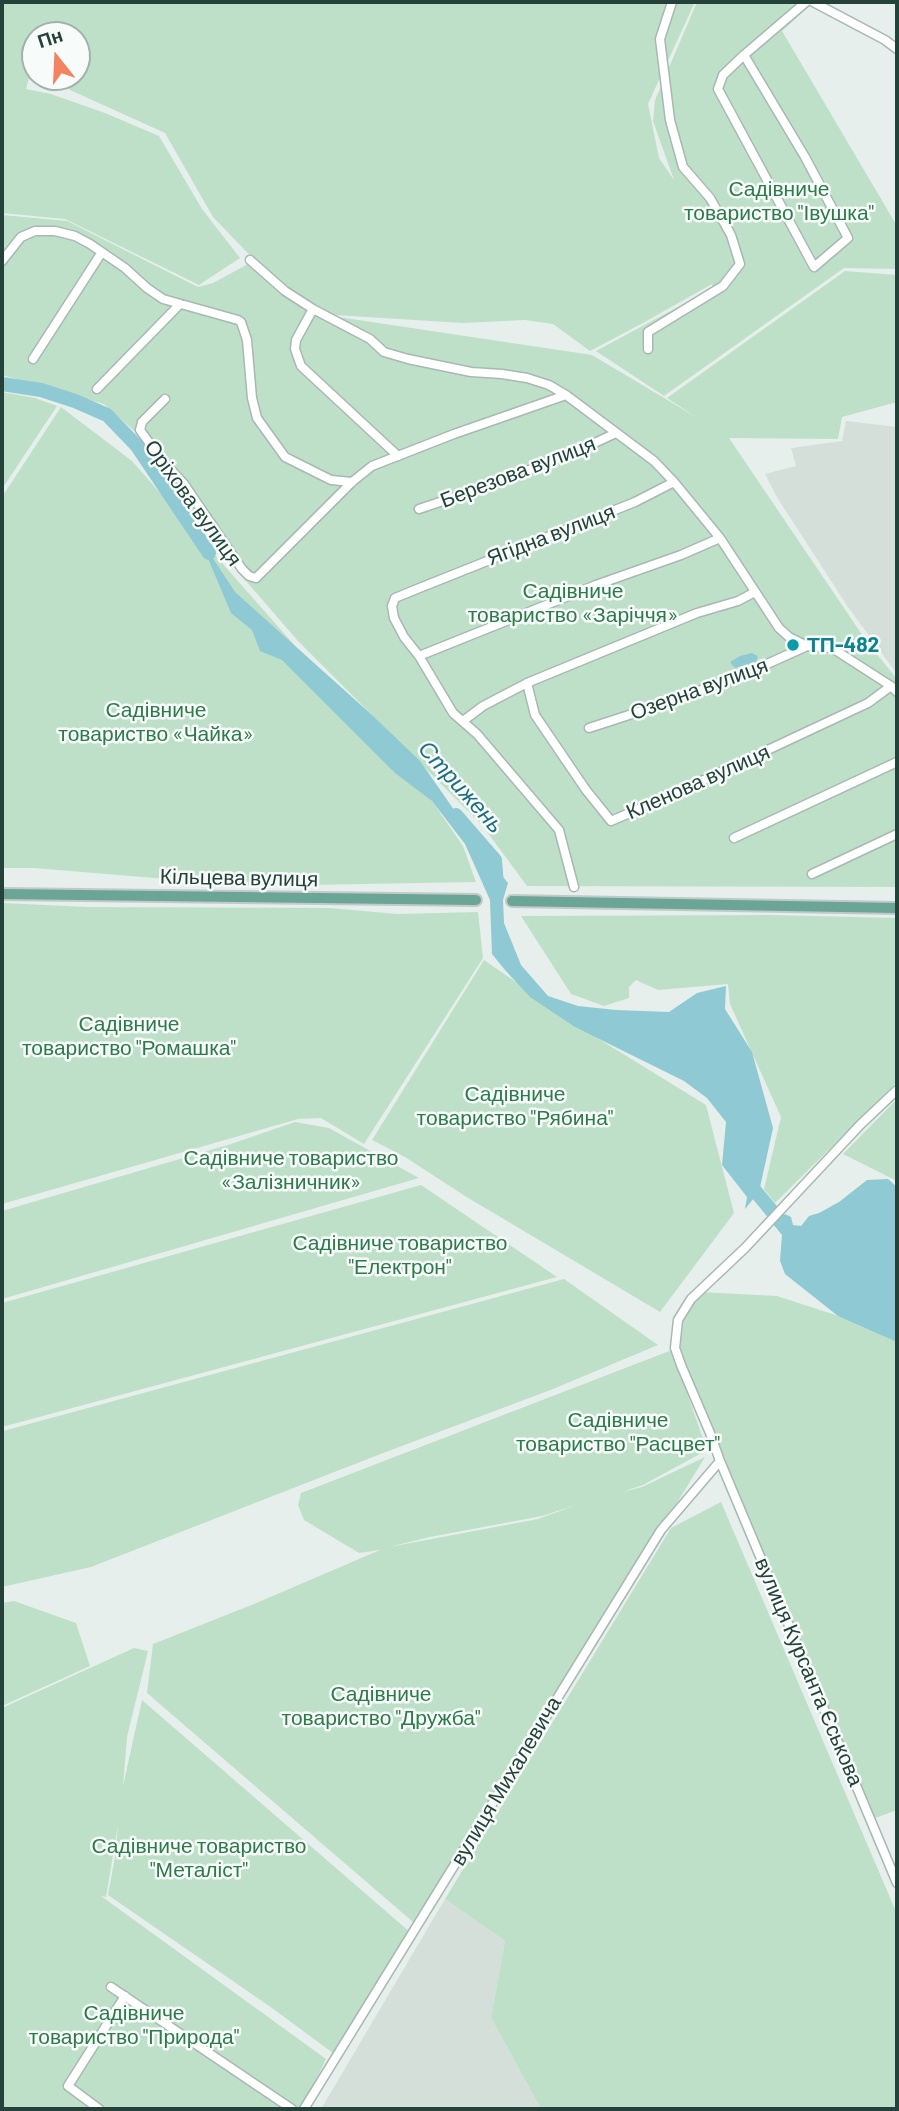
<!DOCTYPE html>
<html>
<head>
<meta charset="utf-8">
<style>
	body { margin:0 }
	#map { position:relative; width:899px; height:2111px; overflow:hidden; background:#e6efeb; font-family:Barlow,sans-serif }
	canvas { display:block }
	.frame { position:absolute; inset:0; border:4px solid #24423a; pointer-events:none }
	.north { position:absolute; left:21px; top:21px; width:70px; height:70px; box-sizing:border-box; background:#f7fbf9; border:2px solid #a3b1ad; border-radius:50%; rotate:342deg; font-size:19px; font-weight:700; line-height:28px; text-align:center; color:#24423a }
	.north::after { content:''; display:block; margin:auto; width:24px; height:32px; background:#f4845f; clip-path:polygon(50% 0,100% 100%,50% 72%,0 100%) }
</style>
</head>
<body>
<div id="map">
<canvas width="899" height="2111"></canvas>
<div class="frame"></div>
<div class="north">Пн</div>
</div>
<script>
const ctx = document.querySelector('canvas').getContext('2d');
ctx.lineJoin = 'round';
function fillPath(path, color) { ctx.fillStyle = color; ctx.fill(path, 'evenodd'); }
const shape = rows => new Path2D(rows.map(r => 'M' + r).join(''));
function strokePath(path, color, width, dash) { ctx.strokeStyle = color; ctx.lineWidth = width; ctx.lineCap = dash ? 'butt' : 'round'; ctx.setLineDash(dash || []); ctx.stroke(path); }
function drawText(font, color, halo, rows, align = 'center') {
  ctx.font = font + ' Barlow,sans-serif'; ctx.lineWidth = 5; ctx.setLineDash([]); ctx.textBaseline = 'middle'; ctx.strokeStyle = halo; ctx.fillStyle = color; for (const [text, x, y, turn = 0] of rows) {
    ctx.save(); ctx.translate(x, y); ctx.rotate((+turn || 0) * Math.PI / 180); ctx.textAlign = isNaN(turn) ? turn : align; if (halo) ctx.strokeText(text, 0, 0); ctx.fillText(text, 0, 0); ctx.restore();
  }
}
const built = shape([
	[846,421,897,427,897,674,848,607,778,499,765,474,796,466,791,448,842,441],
	[445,1899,505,1941,491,2018,541,2109,321,2109]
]);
const green = shape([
	[2,2,695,2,648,104,659,158,674,180,653,121,655,100,697,2,810,2,811,4,804,11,782,31,897,226,897,269,844,268,664,396,596,351,713,288,712,284,643,323,590,351,553,324,525,320,463,323,318,314,592,355,696,417,667,398,845,271,897,275,897,402,842,417,838,439,729,438,867,642,897,679,897,887,527,886,482,825,298,641,214,544,142,438,104,404,2,375,2,215,67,221,198,287,213,283,250,263,295,302,213,217,165,133,70,90,60,77,77,77,77,35,35,35,35,64,33,64,26,89,51,94,105,113,159,136,202,209,240,258,199,285,65,219,2,213],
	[2,392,35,398,57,406,2,489],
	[61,407,132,461,432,801,463,846,476,882,251,886,34,868,2,868,2,497],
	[2,903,87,907,330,908,397,914,478,912,483,958,364,1144,321,1118,298,1119,2,1204],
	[770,915,897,918,897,1082,775,1203,764,1189,781,1117,730,1004,728,984,658,990,636,980,629,987,629,998,604,1006,571,994,521,916],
	[484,960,594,1036,706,1105,734,1213,660,1312,465,1196,405,1157,372,1140],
	[897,1099,897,1181,843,1154],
	[295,1122,329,1128,419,1178,2,1299,2,1211,231,1144],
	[421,1185,557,1277,2,1427,2,1303],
	[564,1279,658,1345,553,1389,378,1455,91,1567,2,1587,3,1431],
	[699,1292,777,1296,897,1335,897,1810,870,1820,681,1365,676,1333,678,1320],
	[672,1350,707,1450,643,1485,622,1492,642,1487,705,1457,639,1565,413,1922,147,1693,153,1644,254,1604,380,1550,359,1553,304,1520,298,1505,301,1493],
	[576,1505,538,1519,389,1547,430,1537,542,1516],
	[721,1502,897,1914,897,2109,541,2109,491,2018,505,1941,445,1899,671,1528],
	[14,1601,76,1623,90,1666,2,1706,2,1603],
	[134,1648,148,1651,127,1737,123,1786,142,1700,411,1933,388,1971,333,2053,272,2008,108,1895,115,1857,118,1825,106,1897,101,1896,326,2059,302,2109,2,2109,2,1708]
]);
const water = shape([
	[199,537,235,592,372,715,420,761,482,850,508,883,503,900,504,923,521,965,548,996,578,1006,616,1010,669,1012,697,993,726,986,725,1009,752,1052,773,1128,759,1192,745,1209,747,1197,722,1165,726,1122,707,1098,684,1081,575,1027,530,997,505,970,492,954,490,900,465,844,432,801,395,773,282,660,260,651,252,630,231,613],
	[752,653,758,656,756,662,735,668,730,662,740,656],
	[888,1179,897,1187,897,1342,838,1316,785,1274,780,1261,782,1235,774,1225,785,1214,791,1217,793,1225,801,1226,809,1216,819,1213,839,1202,867,1180]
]);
const river = shape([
	[2,384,41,390,75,401,107,415,137,446,209,553],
	[456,815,495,860,497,885],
	[747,1181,785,1227]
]);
const minor = shape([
	[813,2,885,40,897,49],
	[744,55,805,157,848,238,814,267,718,89,723,75,744,55,806,2],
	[250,260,285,291,313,309,370,339,384,352,408,359,471,372,502,374,527,378,549,385,566,395,654,461,674,482,720,538,779,628,789,637,807,646,832,648,891,686,897,692],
	[2,261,21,237,35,231,55,231,75,236,90,244,125,268,147,288,163,299,238,320,241,322,247,340,252,398,257,418,285,457,331,480,352,482],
	[313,309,296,340,295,349,301,366,398,456],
	[648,349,648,332,723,286,740,264,731,235,710,198,683,167,670,120,660,39,672,2],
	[33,359,102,252],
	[97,389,180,304],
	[165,399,142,422,140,430,161,459,184,484,242,569,249,576,256,578,352,482,372,466,454,434,566,395],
	[419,509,500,482,586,447,616,433],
	[419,656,596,585,681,555,720,538],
	[527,683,535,715,586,790,611,821,680,791,868,703,891,686],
	[463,721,483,706,527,683,697,613,738,601,755,592],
	[589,728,669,702,745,674,807,646],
	[734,838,897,762],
	[812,874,897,834],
	[574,887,559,830,477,734,453,713,419,656,404,637,394,618,392,606,395,598,417,589,635,502,674,482],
	[897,1090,860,1125,745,1248,691,1299,678,1320,675,1348,681,1365,710,1433,720,1461,897,1883],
	[111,1987,292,2109],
	[99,2109,68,2086,125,1996],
	[304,2109,661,1530,720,1461]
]);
const major = shape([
	[2,894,476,900],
	[512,901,897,908]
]);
const markers = [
	[793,645,7,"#0f9aa8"]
];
const parkNames = [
	["Садівниче",779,189],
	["товариство \"Івушка\"",779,213],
	["Садівниче",573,591],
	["товариство «Заріччя»",573,615],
	["Садівниче",156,710],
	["товариство «Чайка»",156,734],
	["Садівниче",129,1024],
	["товариство \"Ромашка\"",129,1048],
	["Садівниче",515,1094],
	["товариство \"Рябина\"",515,1118],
	["Садівниче товариство",291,1158],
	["«Залізничник»",291,1182],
	["Садівниче товариство",400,1243],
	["\"Електрон\"",400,1267],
	["Садівниче",618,1420],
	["товариство \"Расцвет\"",618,1444],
	["Садівниче",381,1694],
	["товариство \"Дружба\"",381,1718],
	["Садівниче товариство",199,1846],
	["\"Металіст\"",199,1870],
	["Садівниче",134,2013],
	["товариство \"Природа\"",134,2037]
];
const streetNames = [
	["Березова вулиця",518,472,-21],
	["Оріхова вулиця",193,503,54],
	["Ягідна вулиця",551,535,-21],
	["Озерна вулиця",699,689,-20],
	["Кленова вулиця",698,782,-24],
	["Кільцева вулиця",239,878,1],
	["вулиця Курсанта Єськова",809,1672,67],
	["вулиця Михалевича",506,1781,-59]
];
const cultureNames = [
	["ТП-482",807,645]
];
const waterNames = [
	["Стрижень",461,787,48]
];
fillPath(built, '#d4dfda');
fillPath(green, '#bfe0c8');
fillPath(water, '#8ec9d4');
strokePath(river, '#8ec9d4', 14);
strokePath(minor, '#a8b8b2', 11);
strokePath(major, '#c2cac8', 14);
strokePath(minor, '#fff', 8);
strokePath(major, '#6aa596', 10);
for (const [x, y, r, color] of markers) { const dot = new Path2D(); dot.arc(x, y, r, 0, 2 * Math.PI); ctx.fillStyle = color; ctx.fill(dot); strokePath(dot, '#f7fbf9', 2.5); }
drawText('21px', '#2d7a4b', '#f7fbf9', parkNames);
drawText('21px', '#24423a', '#f7fbf9', streetNames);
drawText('bold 21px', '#0d838f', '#f7fbf9', cultureNames, 'left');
drawText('italic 23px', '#1c6f80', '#f7fbf9', waterNames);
</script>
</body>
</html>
